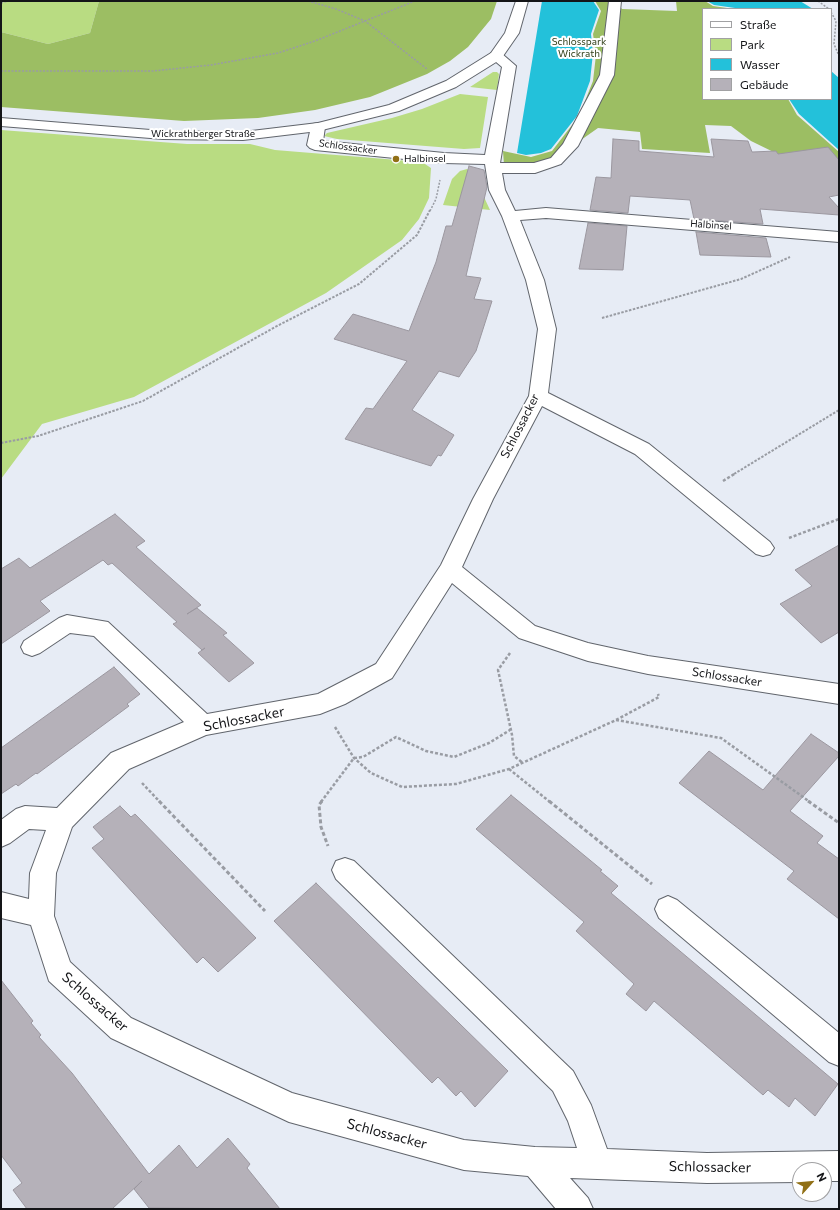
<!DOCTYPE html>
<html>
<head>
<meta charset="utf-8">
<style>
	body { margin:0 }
	#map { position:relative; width:840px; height:1210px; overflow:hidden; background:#e7ecf5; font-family:Commissioner,sans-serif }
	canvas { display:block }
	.frame { position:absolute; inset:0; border:2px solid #141518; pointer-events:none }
	.legend { position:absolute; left:702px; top:8px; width:130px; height:92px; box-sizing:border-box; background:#fff; border:1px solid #a1a1a3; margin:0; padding:5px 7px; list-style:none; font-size:12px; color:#141518 }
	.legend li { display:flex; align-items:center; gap:8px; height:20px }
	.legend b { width:20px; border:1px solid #a1a1a3 }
	.north { position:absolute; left:792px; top:1162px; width:40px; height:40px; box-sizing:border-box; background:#fff; border:1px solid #a1a1a3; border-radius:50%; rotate:63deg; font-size:11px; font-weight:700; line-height:16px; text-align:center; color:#141518 }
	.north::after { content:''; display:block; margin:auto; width:14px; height:18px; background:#917016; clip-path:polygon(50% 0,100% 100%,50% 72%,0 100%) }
</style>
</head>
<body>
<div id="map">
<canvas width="840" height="1210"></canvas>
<div class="frame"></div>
<ul class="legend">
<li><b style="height:5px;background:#fff"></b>Straße</li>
<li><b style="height:11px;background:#b9dc82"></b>Park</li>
<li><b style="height:11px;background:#23c1da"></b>Wasser</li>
<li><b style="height:11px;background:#b5b1b9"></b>Gebäude</li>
</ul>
<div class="north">N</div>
</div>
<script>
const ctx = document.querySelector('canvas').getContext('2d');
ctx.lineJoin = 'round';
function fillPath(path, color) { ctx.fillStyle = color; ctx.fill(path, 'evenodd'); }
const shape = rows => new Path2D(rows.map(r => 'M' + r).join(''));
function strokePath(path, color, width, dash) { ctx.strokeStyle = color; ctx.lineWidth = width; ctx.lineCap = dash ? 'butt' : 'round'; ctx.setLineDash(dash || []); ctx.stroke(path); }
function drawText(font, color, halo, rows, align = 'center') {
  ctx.font = font + ' Commissioner,sans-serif'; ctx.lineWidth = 4; ctx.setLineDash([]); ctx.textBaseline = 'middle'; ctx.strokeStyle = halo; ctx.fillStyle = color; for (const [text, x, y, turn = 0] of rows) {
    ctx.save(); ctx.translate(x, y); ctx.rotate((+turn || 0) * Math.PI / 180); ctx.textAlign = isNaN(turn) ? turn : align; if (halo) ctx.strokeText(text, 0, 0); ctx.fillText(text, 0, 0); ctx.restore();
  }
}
const green = shape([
	[1,1,99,1,90,33,48,44,1,32],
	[493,72,497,72,499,74,497,90,470,87],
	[460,94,488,97,480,148,464,149,337,139,324,136,327,133,392,118,422,109],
	[1,130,187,144,250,144,275,150,422,162,431,168,429,198,419,219,402,240,326,293,134,397,42,424,1,479],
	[467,169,472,171,490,210,443,205,452,179,460,171]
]);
const forest = shape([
	[99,1,497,1,491,19,468,47,450,61,427,74,370,97,315,110,258,118,184,121,1,107,1,32,48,44,90,33],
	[595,1,615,1,622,9,677,11,676,1,705,1,713,6,734,9,703,9,703,99,788,99,797,115,839,152,839,184,751,141,731,126,705,125,710,153,642,149,640,132,598,128,554,159,533,166,504,165,503,151,531,157,552,151,579,116,593,81,596,55,593,34,601,11]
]);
const water = shape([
	[542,1,593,1,599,10,591,34,593,53,590,81,577,116,551,149,541,153,526,155,517,153],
	[707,1,800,1,813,9,742,9,714,5],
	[831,71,839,78,839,150,799,114,789,99,831,99]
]);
const building = shape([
	[613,139,639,141,639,151,714,157,711,139,748,141,752,152,776,151,778,154,828,147,839,160,839,195,829,197,839,208,839,215,760,209,763,224,694,219,690,200,630,196,628,213,590,210,596,177,611,178,613,139],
	[469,166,484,170,487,187,466,276,481,278,474,299,492,301,476,351,459,377,439,371,412,410,454,435,441,456,438,455,431,466,345,439,366,408,373,409,407,361,334,339,353,314,409,331,436,262,446,226,452,226,469,166],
	[588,223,627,226,623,270,579,269,588,223],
	[696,232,766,238,771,257,700,255,696,232],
	[115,514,145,541,136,547,201,605,187,614,197,608,227,633,223,635,254,663,229,682,198,653,205,648,202,650,173,624,177,622,112,563,108,565,103,560,40,601,50,611,1,644,1,569,19,558,30,568,115,514],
	[839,545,839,632,821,643,780,604,812,586,795,570,839,545],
	[114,667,140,694,127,704,129,706,37,774,36,773,18,786,16,784,1,794,1,748,114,667],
	[811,734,839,753,839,756,790,811,823,836,817,843,839,859,839,919,787,879,794,871,679,783,709,751,763,790,811,734],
	[511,795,602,870,600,871,618,886,611,893,838,1084,815,1116,795,1098,789,1107,768,1090,763,1095,654,1001,646,1011,626,994,634,984,576,931,584,922,476,829,511,795],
	[120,806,131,817,135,814,256,938,218,972,203,957,197,963,92,848,104,839,93,827,120,806],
	[316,883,508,1071,475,1107,461,1091,456,1096,438,1077,432,1083,274,921,316,883],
	[1,980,33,1021,31,1023,41,1035,39,1037,72,1073,149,1174,179,1145,197,1168,228,1138,250,1164,247,1168,280,1209,149,1208,134,1189,142,1181,112,1209,27,1209,13,1190,22,1183,1,1155,1,980]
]);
const pathFar3 = shape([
	[308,1,336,9,365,21,427,69],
	[818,1,829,9],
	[1,3,8,1],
	[831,12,836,21,834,44,839,56],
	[1,71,153,71,211,65,278,53,315,41,415,1],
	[430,211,436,199,440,180]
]);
const pathFar2 = shape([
	[602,318,741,279,790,257],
	[1,443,38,436,143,401,277,326,359,284,417,235,430,210],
	[734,474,839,410]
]);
const pathFar1 = shape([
	[723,481,736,473],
	[789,538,839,519],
	[510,653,498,670,512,735,514,756,523,763],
	[616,720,721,738,810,802],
	[335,727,354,758,371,773,402,787,456,784,509,769,616,720,659,697,658,694],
	[509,769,550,802],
	[142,783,160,802],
	[321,802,354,758,363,757,396,737,426,751,454,757,489,743,510,730]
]);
const path = shape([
	[159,801,265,911],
	[322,801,319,805,321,827,328,846],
	[549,801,652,884],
	[808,801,839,823]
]);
const minor = shape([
	[609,1,621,1,614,75,578,146,561,164,535,173,502,173,505,190,515,211,546,208,839,232,839,242,546,218,520,220,544,280,556,329,548,393,649,444,770,542,774,548,770,554,763,556,756,554,635,454,542,406,493,499,462,567,535,626,588,643,648,656,839,684,839,704,648,674,588,661,519,638,452,583,392,678,345,704,320,714,206,735,129,769,72,827,56,873,54,916,70,962,131,1018,292,1093,464,1140,535,1147,577,1148,568,1121,553,1091,336,879,332,870,336,861,345,858,354,861,573,1071,591,1105,607,1149,707,1153,839,1151,839,1181,824,1181,824,1170,800,1170,800,1182,707,1183,570,1178,588,1198,593,1209,556,1209,528,1176,464,1170,289,1122,111,1038,49,981,31,925,1,918,1,892,29,899,30,873,46,830,29,829,10,843,1,847,1,820,16,809,25,806,57,808,111,753,184,722,94,636,70,633,40,653,32,656,24,653,21,647,24,641,59,618,67,615,108,622,207,714,318,694,376,664,441,565,473,499,529,396,538,329,526,280,502,216,489,190,485,164,444,163,315,150,310,148,307,145,311,127,313,124,318,123,323,124,325,127,323,141,444,153,485,155,502,67,489,56,491,53,496,52,501,53,516,66,500,163,534,163,551,158,563,144,600,75,609,1],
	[668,896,677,900,839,1033,839,1066,829,1062,659,918,655,909,659,900,668,896]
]);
const major = shape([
	[516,1,528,1,519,33,501,59,456,87,399,111,318,131,243,140,163,139,1,126,1,118,163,131,243,132,318,123,389,105,446,81,491,53,505,33,516,1]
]);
const markers = [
	[396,159,4,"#917016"]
];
const farParknames = [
	["Schlosspark",579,42],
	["Wickrath",579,54]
];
const farStreetnames = [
	["Wickrathberger Straße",203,134],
	["Schlossacker",348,147,8],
	["Halbinsel",711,225,4]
];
const farPoinames = [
	["Halbinsel",404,159]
];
const streetNames = [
	["Schlossacker",520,426,-63],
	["Schlossacker",727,677,9]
];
const nearStreetnames = [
	["Schlossacker",244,719,-11],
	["Schlossacker",95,1002,41],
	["Schlossacker",387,1134,15],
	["Schlossacker",710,1167,1]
];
fillPath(green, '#b9dc82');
fillPath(forest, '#9cbe63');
fillPath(water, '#23c1da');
fillPath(building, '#b5b1b9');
strokePath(building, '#9b979f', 1);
strokePath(minor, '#61656c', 2);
strokePath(major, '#61656c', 2);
strokePath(pathFar3, '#999ca3', 1.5, [2, 1.5]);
strokePath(pathFar2, '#999ca3', 2, [2.5, 1.5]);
strokePath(pathFar1, '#999ca3', 2.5, [3, 2]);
strokePath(path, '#999ca3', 3, [4, 2.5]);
fillPath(minor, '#fff');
fillPath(major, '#fff');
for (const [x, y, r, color] of markers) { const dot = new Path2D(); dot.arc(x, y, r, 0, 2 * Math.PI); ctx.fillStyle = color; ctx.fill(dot); strokePath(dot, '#fff', 1.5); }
drawText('10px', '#313f19', '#fff', farParknames);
drawText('10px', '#141518', '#fff', farStreetnames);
drawText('10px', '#141518', '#fff', farPoinames, 'left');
drawText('12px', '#141518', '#fff', streetNames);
drawText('14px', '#141518', '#fff', nearStreetnames);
</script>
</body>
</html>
